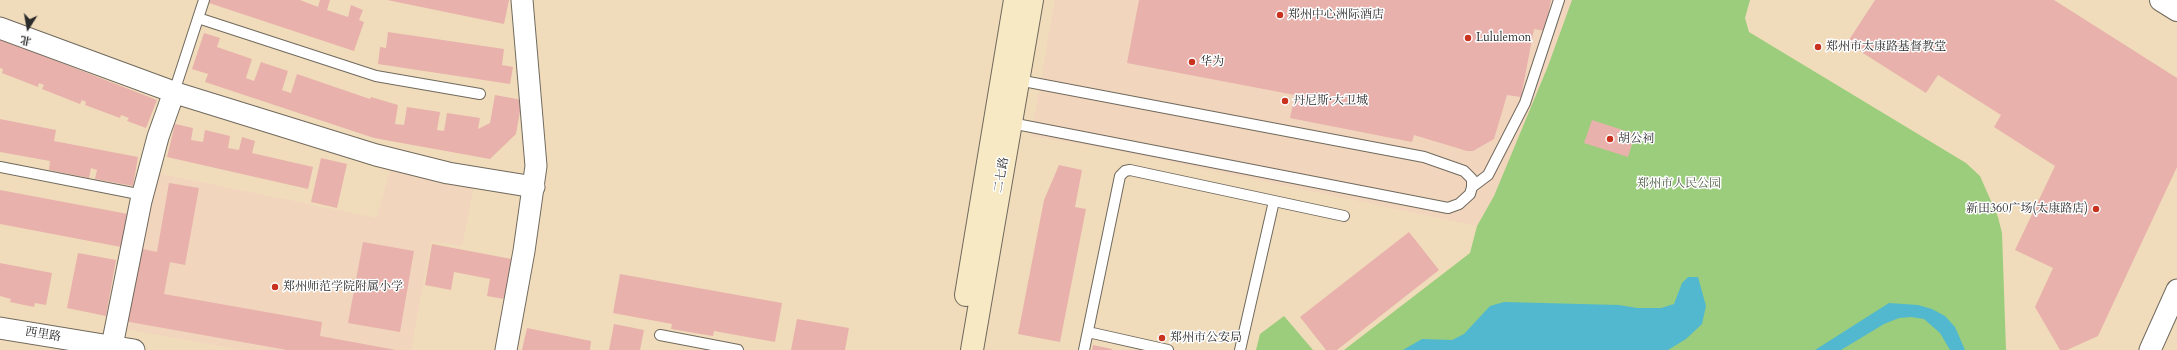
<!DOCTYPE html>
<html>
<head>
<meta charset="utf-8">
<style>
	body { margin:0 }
	#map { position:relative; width:2177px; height:350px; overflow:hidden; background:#f0dcbb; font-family:Cardo,"Noto Serif SC",serif }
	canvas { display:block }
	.north { position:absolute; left:8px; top:8px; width:40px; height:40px; -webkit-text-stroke:3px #fff; paint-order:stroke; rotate:191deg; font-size:11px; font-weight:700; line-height:16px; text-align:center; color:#2b2b2b }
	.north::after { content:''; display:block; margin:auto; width:14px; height:18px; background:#2b2b2b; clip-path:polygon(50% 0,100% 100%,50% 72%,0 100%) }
</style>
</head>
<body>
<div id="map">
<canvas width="2177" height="350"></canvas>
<div class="north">北</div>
</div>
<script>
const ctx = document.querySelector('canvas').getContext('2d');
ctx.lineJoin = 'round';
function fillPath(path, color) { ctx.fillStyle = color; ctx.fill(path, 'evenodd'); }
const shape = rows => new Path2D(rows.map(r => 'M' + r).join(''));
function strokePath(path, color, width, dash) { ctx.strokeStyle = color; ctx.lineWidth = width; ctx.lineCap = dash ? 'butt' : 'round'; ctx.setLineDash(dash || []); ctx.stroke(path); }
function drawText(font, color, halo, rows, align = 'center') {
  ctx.font = font + ' Cardo,"Noto Serif SC",serif'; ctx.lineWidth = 3; ctx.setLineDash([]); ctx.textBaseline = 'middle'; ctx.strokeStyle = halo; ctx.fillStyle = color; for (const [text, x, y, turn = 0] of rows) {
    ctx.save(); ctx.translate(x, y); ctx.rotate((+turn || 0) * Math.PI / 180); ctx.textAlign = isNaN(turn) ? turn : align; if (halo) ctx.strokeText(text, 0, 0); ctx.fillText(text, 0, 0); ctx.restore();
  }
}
const built = shape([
	[1055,0,1572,0,1548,66,1494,196,1477,226,1110,149,1031,136],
	[392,163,474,184,462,246,431,241,411,350,242,350,119,328,156,173,377,218]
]);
const green = shape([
	[1572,0,1750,0,1745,18,1749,32,1966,163,1980,176,1998,217,2002,233,2006,350,1344,350,1470,253,1477,226,1494,196,1548,66],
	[1284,316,1313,350,1256,350,1260,334]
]);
const water = shape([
	[1688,277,1698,277,1706,306,1702,324,1686,339,1668,350,1403,350,1422,339,1452,340,1464,334,1490,306,1504,302,1619,305,1637,308,1661,308,1674,304,1682,283],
	[1889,303,1918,305,1932,309,1945,316,1955,327,1965,350,1950,350,1940,333,1924,319,1911,317,1899,318,1884,324,1841,350,1815,350]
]);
const building = shape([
	[210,0,300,0,318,7,320,0,330,0,327,10,348,17,351,5,363,10,359,20,364,22,354,51,209,3],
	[387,0,509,0,504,24],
	[1139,0,1551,0,1545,31,1534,29,1521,97,1507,95,1494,139,1473,151,1467,151,1414,135,1412,142,1290,118,1295,95,1127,63],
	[1875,0,2054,0,2177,78,2177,167,2098,336,2067,350,2060,350,2035,307,2053,268,2015,250,2055,166,1994,127,2001,115,1938,75,1926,93,1847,43],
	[388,32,504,49,502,65,513,67,510,84,378,64,380,47,386,48],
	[204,33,220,38,217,47,252,59,246,78,254,81,261,62,288,71,282,90,291,93,297,74,370,99,371,97,398,105,395,124,404,125,407,107,440,112,437,130,444,131,447,113,480,118,478,129,490,123,495,95,522,100,516,134,490,159,374,138,205,82,208,74,192,69],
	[0,39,157,100,146,128,127,121,129,118,121,115,120,118,85,105,86,102,82,100,80,104,42,89,44,85,39,83,38,87,2,73,3,69,0,68],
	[0,119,56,130,54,141,138,157,133,186,95,179,97,170,91,168,89,178,49,170,50,161,0,152],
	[1592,120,1635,134,1628,157,1584,143],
	[175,124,193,128,191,140,203,142,205,130,230,136,228,148,239,150,242,137,255,141,252,153,313,167,308,189,167,157],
	[321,158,347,164,337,208,311,202],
	[1059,165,1082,170,1075,207,1086,209,1060,342,1018,334,1044,200],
	[169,183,199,188,185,265,170,262,164,294,322,322,320,336,396,350,287,350,124,321,138,248,157,252],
	[0,190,128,214,121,247,0,224],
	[1409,232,1439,270,1337,350,1326,350,1300,317],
	[363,242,414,251,400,332,348,323],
	[432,244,517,260,510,300,487,296,490,279,454,272,451,290,425,285],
	[78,253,116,260,106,316,67,308],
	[0,263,52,273,46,305,35,303,34,307,10,302,11,299,0,296],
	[620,274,782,303,775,342,714,331,713,336,671,329,672,324,613,313],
	[797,319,849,328,845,350,791,350],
	[614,324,644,330,640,350,609,350],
	[527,328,591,341,590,350,522,350],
	[1093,345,1112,349,1112,350,1092,350]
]);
const service = shape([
	[198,18,376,76,480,94],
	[174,92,204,0],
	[1011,123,1448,208,1459,204,1470,194,1472,187,1472,179,1464,171,1424,157,1018,80],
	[0,167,143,195],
	[1472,187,1488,175,1525,103,1559,0],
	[1088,332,1168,350],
	[660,335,738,350],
	[1084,350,1120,176,1125,171,1130,170,1344,216],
	[1240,350,1274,201]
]);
const minor = shape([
	[0,28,179,94,376,155,448,173,534,187],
	[0,328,134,350],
	[112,346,141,201,158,137,174,92],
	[506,350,524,251,536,166,522,0],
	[2150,350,2177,290]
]);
const tertiary = shape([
	[2161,0,2177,10]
]);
const secondary = shape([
	[966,295,1015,0],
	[972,350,1032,0]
]);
const markers = [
	[1280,15,4,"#c8321e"],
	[1468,38,4,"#c8321e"],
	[1818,47,4,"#c8321e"],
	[1192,62,4,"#c8321e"],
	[1285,101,4,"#c8321e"],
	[1610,139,4,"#c8321e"],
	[2096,209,4,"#c8321e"],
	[275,287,4,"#c8321e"],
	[1162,338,4,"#c8321e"]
];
const poiNames = [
	["郑州中心洲际酒店",1288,15],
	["Lululemon",1476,38],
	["郑州市太康路基督教堂",1826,47],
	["华为",1200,62],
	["丹尼斯·大卫城",1293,101],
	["胡公祠",1618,139],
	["新田360广场(太康路店)",2088,209,"right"],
	["郑州师范学院附属小学",283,287],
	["郑州市公安局",1170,338]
];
const streetNames = [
	["二七路",1002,175,-80],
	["西里路",43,335,9]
];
const parkNames = [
	["郑州市人民公园",1679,184]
];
fillPath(built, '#f1d5bd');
fillPath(green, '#9bcd7c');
fillPath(water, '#52b8d0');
fillPath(building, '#e8b1ac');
strokePath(service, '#70695d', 12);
strokePath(minor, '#70695d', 23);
strokePath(tertiary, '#70695d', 24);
strokePath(secondary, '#70695d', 24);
strokePath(service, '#fff', 10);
strokePath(minor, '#fff', 21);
strokePath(tertiary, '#fff', 22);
strokePath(secondary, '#f6e9c3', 22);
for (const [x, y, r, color] of markers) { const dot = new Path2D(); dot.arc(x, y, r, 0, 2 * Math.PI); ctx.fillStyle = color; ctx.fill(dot); strokePath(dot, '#fff', 1.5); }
drawText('12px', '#2b2b2b', '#fff', poiNames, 'left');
drawText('12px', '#2b2b2b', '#fff', streetNames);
drawText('12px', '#4d5c43', '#fff', parkNames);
</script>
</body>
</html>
